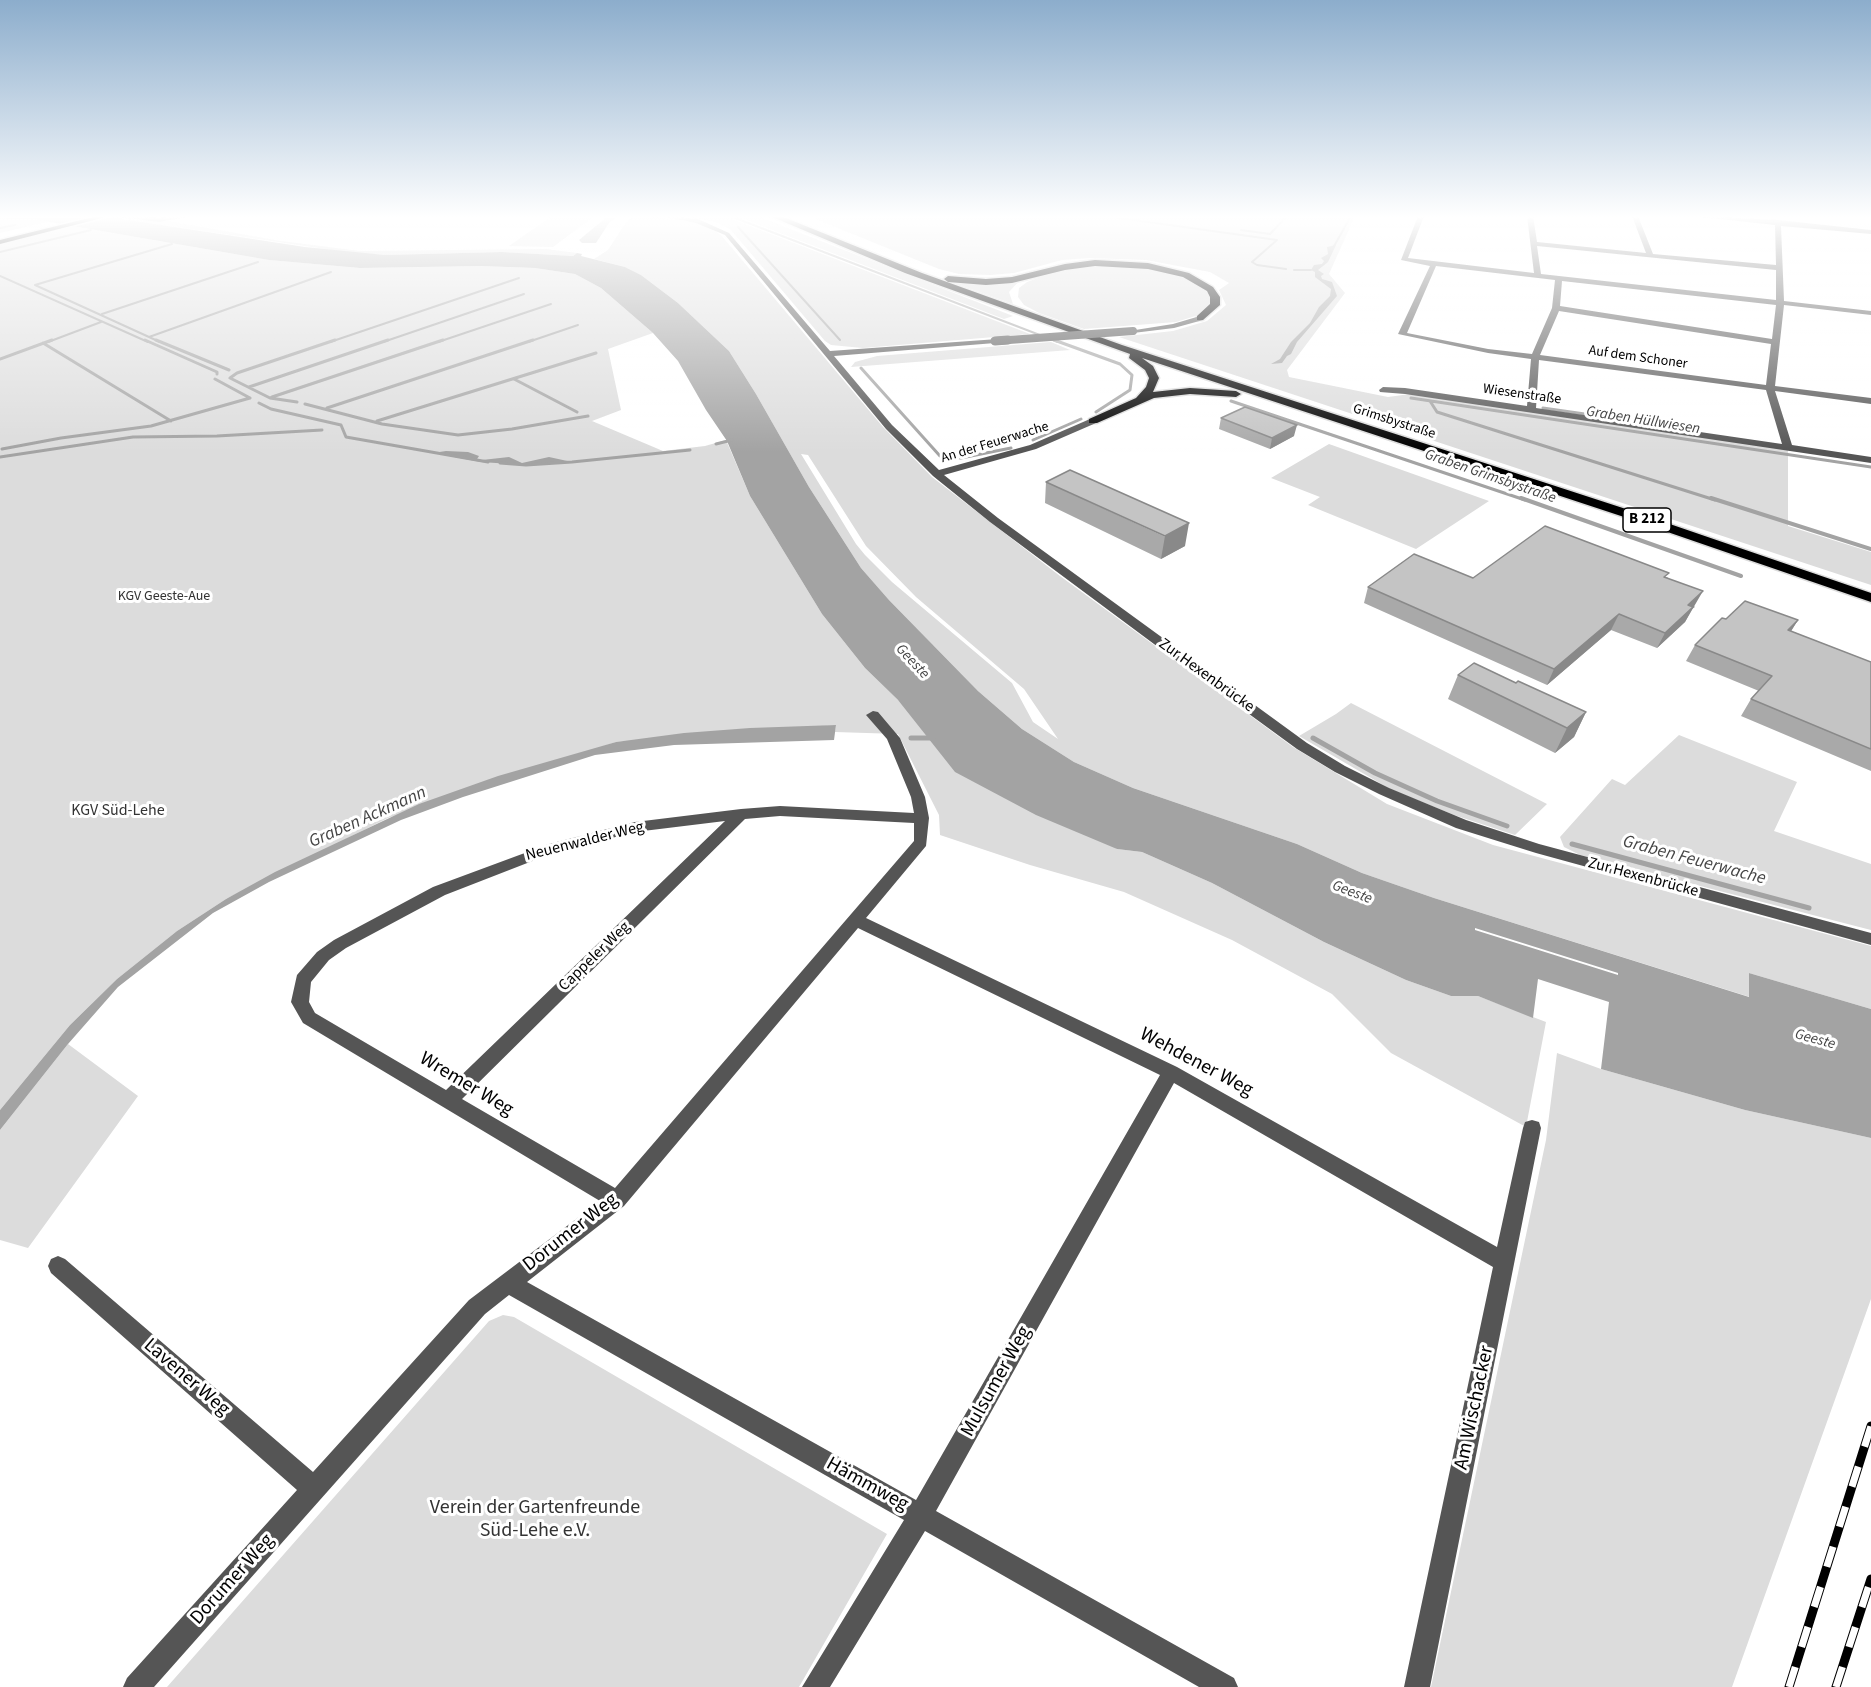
<!DOCTYPE html>
<html>
<head>
<meta charset="utf-8">
<style>
	body { margin:0 }
	canvas { display:block; background:#fff }
</style>
</head>
<body>
<canvas width="1871" height="1687"></canvas>
<script>
const ctx = document.querySelector('canvas').getContext('2d');
ctx.lineJoin = 'round';
function fillPath(path, color) { ctx.fillStyle = color; ctx.fill(path, 'evenodd'); }
const shape = rows => new Path2D(rows.map(r => 'M' + r).join(''));
function strokePath(path, color, width, dash) { ctx.strokeStyle = color; ctx.lineWidth = width; ctx.lineCap = dash ? 'butt' : 'round'; ctx.setLineDash(dash || []); ctx.stroke(path); }
function drawText(font, color, halo, rows, align = 'center') {
  ctx.font = font + ' "Source Sans 3",sans-serif'; ctx.lineWidth = 6; ctx.setLineDash([]); ctx.textBaseline = 'middle'; ctx.strokeStyle = halo; ctx.fillStyle = color; for (const [text, x, y, turn = 0] of rows) {
    ctx.save(); ctx.translate(x, y); ctx.rotate((+turn || 0) * Math.PI / 180); ctx.textAlign = isNaN(turn) ? turn : align; if (halo) ctx.strokeText(text, 0, 0); ctx.fillText(text, 0, 0); ctx.restore();
  }
}
const green = shape([
	[103,216,147,221,168,221,281,241,360,251,546,249,577,253,573,256,502,252,385,255,345,252],
	[552,216,592,216,592,218,553,247,509,246],
	[634,216,688,220,704,224,721,235,883,427,932,477,1060,576,1293,747,1387,804,1493,845,1871,946,1871,1009,1749,973,1750,997,1434,898,1362,873,1297,844,1133,788,1074,762,1022,729,978,691,889,600,861,568,809,487,756,394,729,351,678,303,641,275,625,267,594,259,608,250,625,224],
	[801,454,808,455,866,546,916,597,1024,689,1058,739,1033,722,1012,683,892,582,865,555,856,544],
	[687,216,724,216,1030,334,863,348,831,345,825,341,731,230,719,223],
	[736,216,757,216,1013,316,1004,319],
	[808,216,1355,216,1329,274,1345,293,1287,370,1289,377,1388,397,1410,394,1788,449,1788,526,1871,552,1871,585,1119,337,1173,331,1207,321,1226,305,1219,290,1229,283,1210,272,1146,260,1090,258,1062,260,1014,273,990,275,959,274,939,269],
	[0,218,32,219,47,222,0,233],
	[72,226,269,260,360,268,481,266,535,268,575,274,601,288,653,333,608,349,621,410,592,421,663,451,705,446,726,440,750,496,822,614,865,668,898,700,1117,849,1142,852,1212,883,1324,942,1406,980,1451,996,1478,996,1546,1022,1526,1127,1391,1053,1332,994,1232,940,1124,892,1030,865,940,835,939,815,898,734,835,732,836,725,616,742,388,818,226,899,177,931,117,979,70,1025,0,1110,0,244],
	[1097,265,1135,266,1178,274,1204,288,1211,297,1209,306,1202,314,1176,322,1084,329,1039,313,1024,305,1018,297,1019,288,1027,282,1057,271],
	[946,280,1020,280,1009,292,1013,304],
	[1051,342,1070,350,851,367,855,362,877,356],
	[1329,444,1489,501,1416,549,1308,505,1320,497,1271,478],
	[1351,703,1547,804,1515,835,1454,815,1390,789,1299,736,1336,714],
	[1679,735,1797,782,1774,831,1871,864,1871,930,1580,855,1564,847,1560,837,1612,779,1625,785],
	[68,1044,138,1096,28,1248,0,1240,0,1130],
	[1557,1053,1601,1069,1745,1110,1871,1138,1871,1299,1732,1687,1431,1687,1546,1140],
	[503,1315,514,1317,887,1534,799,1687,167,1687,489,1321]
]);
const water = shape([
	[0,216,103,216,305,247,385,255,502,252,573,256,577,253,582,254,581,256,625,267,641,275,678,303,729,351,756,394,809,487,861,568,889,600,978,691,1022,729,1074,762,1133,788,1297,844,1362,873,1434,898,1749,997,1749,973,1871,1009,1871,1138,1745,1110,1601,1069,1609,1002,1538,979,1533,1018,1478,996,1451,996,1406,980,1324,942,1212,883,1142,852,1117,849,1036,815,955,772,898,700,865,668,822,614,750,496,727,441,706,410,678,361,653,333,601,288,575,274,535,268,481,266,360,268,269,260,32,219,0,218],
	[1475,928,1618,973,1618,975,1475,930],
	[608,216,619,216,609,223,596,243,582,243,579,240],
	[1336,245,1328,262,1318,270,1324,274,1321,276,1322,279,1332,282,1337,296,1297,342,1291,354,1287,356,1282,363,1271,364,1280,359,1291,342,1310,323,1319,307,1330,296,1331,289,1315,277,1315,272,1311,270,1314,265,1322,264,1324,261,1321,258,1328,254,1327,247],
	[446,451,468,452,479,456,477,459,482,460,509,457,522,463,549,457,572,462,526,465,481,462,433,453],
	[836,725,834,740,674,745,595,755,463,797,401,820,269,882,213,913,118,987,68,1044,0,1130,0,1110,70,1025,117,979,177,931,226,899,275,872,419,804,498,776,616,742,684,733,750,728]
]);
const streamFar3 = shape([
	[730,216,1058,342],
	[1105,216,1277,240,1252,262,1257,265,1286,269],
	[738,227,840,340],
	[0,228,15,225],
	[1241,230,1270,234,1287,216],
	[1333,248,1351,216],
	[0,252,91,230],
	[1294,270,1311,270],
	[0,276,148,342],
	[35,285,160,342],
	[35,285,172,244],
	[102,314,258,262],
	[149,337,331,272],
	[48,342,101,322],
	[330,342,519,278],
	[383,342,524,294],
	[438,342,551,304],
	[528,342,578,325]
]);
const streamFar2 = shape([
	[145,340,217,372,217,374],
	[156,340,229,370],
	[1054,340,1120,364,1132,375,1130,390,1096,412],
	[43,343,171,421],
	[0,359,52,340],
	[861,368,940,456,961,458,1011,448],
	[215,379,250,398],
	[514,379,577,412],
	[249,387,388,340],
	[272,397,443,340],
	[1411,398,1871,467],
	[1231,401,1525,500],
	[1430,401,1437,412,1715,500],
	[297,402,270,398,230,378,237,373,335,340],
	[259,403,271,409,341,425,346,437,488,462],
	[305,404,382,424,458,435,512,429,588,416],
	[327,408,533,340],
	[1543,408,1654,424],
	[377,421,596,353],
	[1033,440,1081,419],
	[716,444,732,440],
	[2,449,61,438,151,426,250,398],
	[0,457,133,437,217,436,322,430],
	[500,463,526,465,572,462,690,450]
]);
const streamFar1 = shape([
	[1521,498,1741,576],
	[1711,498,1871,549]
]);
const stream = shape([
	[911,738,933,738],
	[1313,738,1375,773,1437,801,1507,826],
	[1572,844,1809,908]
]);
const minor = shape([
	[113,216,159,218,191,216,159,222,113,216],
	[662,216,698,219,729,233,830,351,998,339,999,341,995,343,834,356,892,425,939,470,1030,445,1090,419,1096,419,1096,423,1036,449,944,475,998,518,1307,743,1345,766,1389,788,1466,820,1539,844,1871,933,1871,945,1536,853,1456,828,1379,794,1335,772,1297,749,1197,676,990,522,933,476,886,429,725,235,696,223,662,216],
	[1418,216,1424,216,1408,258,1534,273,1527,216,1533,216,1537,242,1646,253,1632,216,1638,216,1653,254,1776,265,1775,225,1692,216,1778,220,1871,230,1871,234,1781,226,1784,301,1871,311,1871,315,1784,305,1775,386,1871,398,1871,404,1775,391,1792,445,1871,457,1871,463,1405,394,1380,392,1379,390,1383,387,1405,388,1527,406,1531,359,1488,353,1398,334,1430,266,1401,260,1418,216],
	[1537,246,1776,270,1776,300,1541,274,1537,246],
	[1436,266,1555,280,1552,308,1532,354,1488,349,1407,333,1436,266],
	[1562,281,1776,305,1772,339,1560,306,1562,281],
	[1559,311,1771,344,1766,385,1540,355,1559,311],
	[1539,360,1766,390,1782,444,1536,408,1539,360],
	[1200,316,1203,316,1203,320,1174,328,1133,333,1129,331,1173,324,1200,316],
	[873,711,878,712,900,738,925,797,929,818,926,846,866,918,1177,1067,1497,1247,1523,1128,1525,1122,1532,1120,1539,1122,1541,1128,1430,1687,1404,1687,1493,1267,1174,1083,936,1511,1234,1678,1238,1687,1199,1687,925,1531,830,1687,802,1687,904,1520,509,1295,485,1314,154,1687,123,1687,127,1678,297,1490,51,1273,48,1266,51,1259,58,1256,65,1259,313,1472,469,1300,600,1201,303,1023,291,1002,297,975,317,952,334,940,433,887,549,844,635,822,741,809,780,806,914,813,911,797,887,739,866,715,873,711],
	[780,816,914,823,914,841,615,1188,462,1099,745,819,780,816],
	[725,821,446,1090,315,1013,309,1002,311,982,329,960,346,948,445,895,553,853,635,832,725,821],
	[858,928,1160,1075,916,1500,527,1282,624,1206,858,928]
]);
const highway = shape([
	[97,216,110,216,0,244,0,240,97,216],
	[770,216,781,216,922,273,1122,345,1629,510,1871,593,1871,602,1621,516,1142,358,1153,366,1159,378,1153,392,1190,388,1236,391,1241,394,1236,397,1190,394,1154,398,1097,423,1089,423,1089,419,1136,398,1146,387,1149,378,1145,370,1129,358,1130,354,905,273,770,216],
	[1095,260,1148,263,1189,273,1213,287,1220,297,1220,305,1203,320,1197,320,1197,316,1210,304,1210,297,1207,291,1183,277,1148,269,1095,266,1065,270,1012,283,986,285,948,282,944,279,948,276,986,279,1012,277,1065,264,1095,260]
]);
const rail = shape([
	[1789,1687,1871,1426],
	[1836,1687,1871,1579]
]);
const minorBridgeFar1 = shape([
	[995,341,1133,331]
]);
const minorBridge = shape([
	[995,341,1008,340]
]);
const wall = shape([
	[1221,418,1294,436,1270,449,1219,429],
	[1046,482,1185,546,1161,559,1045,503],
	[1667,577,1695,607,1692,609,1685,622,1657,648,1611,630,1547,685,1364,603,1368,587,1473,578],
	[1726,619,1798,620,1791,631,1871,662,1871,771,1741,716,1751,699,1759,691,1686,661,1695,645],
	[1458,675,1516,683,1586,712,1574,737,1555,753,1448,699]
]);
const shadedWall = shape([
	[1297,425,1294,436,1270,449,1272,438],
	[1189,523,1185,546,1161,559,1165,536],
	[1703,591,1685,622,1657,648,1665,633,1688,605],
	[1619,614,1611,630,1547,685,1554,669],
	[1798,620,1788,636,1788,630],
	[1586,712,1574,737,1555,753,1567,728]
]);
const building = shape([
	[1245,407,1297,425,1272,438,1221,418,1245,407],
	[1070,470,1189,523,1165,536,1046,482,1070,470],
	[1545,526,1669,573,1664,577,1703,591,1688,605,1693,607,1665,633,1619,614,1554,669,1368,587,1414,554,1473,578,1545,526],
	[1745,601,1798,620,1788,630,1871,662,1871,749,1751,699,1772,676,1695,645,1722,618,1726,619,1745,601],
	[1474,663,1516,683,1518,681,1586,712,1567,728,1458,675,1474,663]
]);
const farStreetnames = [
	["Auf dem Schoner",1638,358,8],
	["Wiesenstraße",1522,395,8],
	["Grimsbystraße",1394,422,18],
	["An der Feuerwache",995,443,-17]
];
const farParknames = [
	["KGV Geeste-Aue",164,597]
];
const farWaternames = [
	["Graben Hüllwiesen",1643,421,9],
	["Graben Grimsbystraße",1490,477,19],
	["Geeste",912,662,47],
	["Geeste",1352,893,21],
	["Geeste",1815,1040,15]
];
const shields = [
	[1647,520,48]
];
const shieldNames = [
	["B 212",1647,520]
];
const streetNames = [
	["Zur Hexenbrücke",1206,676,36],
	["Neuenwalder Weg",585,842,-14],
	["Zur Hexenbrücke",1643,878,15],
	["Cappeler Weg",595,957,-44]
];
const parkNames = [
	["KGV Süd-Lehe",118,811]
];
const waterNames = [
	["Graben Ackmann",368,818,-24],
	["Graben Feuerwache",1694,861,15]
];
const nearStreetnames = [
	["Wehdener Weg",1196,1063,28],
	["Wremer Weg",466,1085,31],
	["Dorumer Weg",571,1233,-38],
	["Lavener Weg",186,1378,41],
	["Mulsumer Weg",997,1382,-61],
	["Am Wischacker",1475,1408,-78],
	["Hämmweg",867,1485,29],
	["Dorumer Weg",233,1580,-48]
];
const nearParknames = [
	["Verein der Gartenfreunde",535,1509],
	["Süd-Lehe e.V.",535,1532]
];
fillPath(green, '#dcdcdc');
fillPath(water, '#a3a3a3');
strokePath(streamFar3, '#a3a3a3', 2);
strokePath(streamFar2, '#a3a3a3', 3);
strokePath(streamFar1, '#a3a3a3', 4);
strokePath(stream, '#a3a3a3', 5);
strokePath(highway, '#dbdbdb', 3);
fillPath(minor, '#555');
fillPath(highway, '#000');
strokePath(rail, '#000', 9);
strokePath(rail, '#fff', 7, [21]);
strokePath(minorBridgeFar1, '#555', 8);
strokePath(minorBridge, '#555', 9);
fillPath(wall, '#a9a9a9');
fillPath(shadedWall, '#898989');
fillPath(building, '#c4c4c4');
strokePath(building, '#898989', 1.5);
const sky = ctx.createLinearGradient(0, 0, 0, 452);
sky.addColorStop(0, '#8cadcc');
sky.addColorStop(0.48, '#fff');
sky.addColorStop(1, '#ffffff00');
ctx.fillStyle = sky;
ctx.fillRect(0, 0, 1871, 452);
drawText('14px', '#000', '#fff', farStreetnames);
drawText('14px', '#333', '#fff', farParknames);
drawText('italic 15px', '#444', '#fff', farWaternames);
for (const [x, y, w] of shields) { const box = new Path2D(); box.roundRect(x - w / 2, y - 12, w, 24, 4.5); ctx.fillStyle = '#fff'; ctx.fill(box); strokePath(box, '#000', 1.5); }
drawText('bold 15px', '#000', null, shieldNames);
drawText('16px', '#000', '#fff', streetNames);
drawText('16px', '#333', '#fff', parkNames);
drawText('italic 18px', '#444', '#fff', waterNames);
drawText('20px', '#000', '#fff', nearStreetnames);
drawText('20px', '#333', '#fff', nearParknames);
</script>
</body>
</html>
